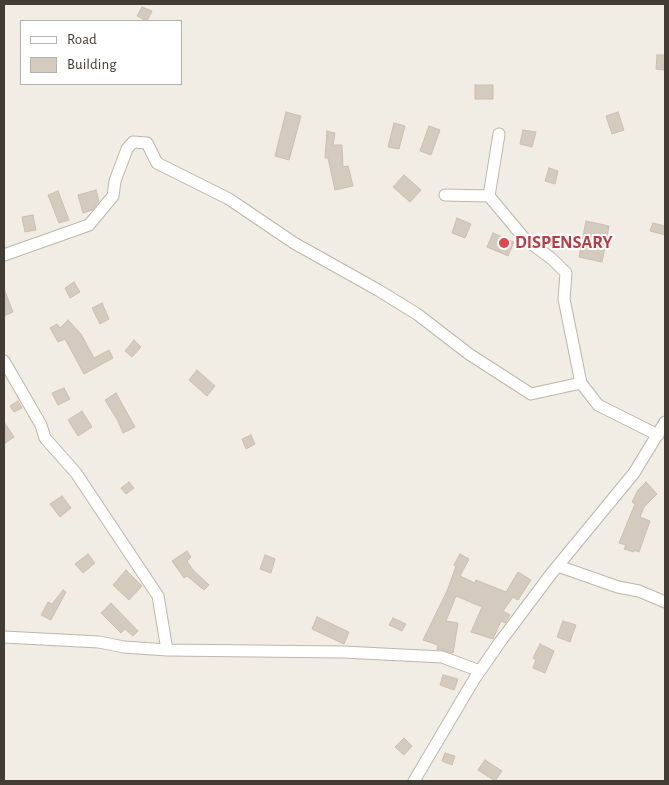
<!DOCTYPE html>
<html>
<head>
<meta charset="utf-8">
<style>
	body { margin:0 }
	#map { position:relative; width:669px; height:785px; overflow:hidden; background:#f1ece4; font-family:"Alegreya Sans",sans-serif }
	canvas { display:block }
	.frame { position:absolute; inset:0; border:5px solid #423c34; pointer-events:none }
	.legend { position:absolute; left:20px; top:20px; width:162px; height:65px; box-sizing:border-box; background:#fff; border:1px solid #b3b1ae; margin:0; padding:6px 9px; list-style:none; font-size:15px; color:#423c34 }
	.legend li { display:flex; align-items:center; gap:10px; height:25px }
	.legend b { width:25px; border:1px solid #b3b1ae }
</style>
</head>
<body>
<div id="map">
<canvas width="669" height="785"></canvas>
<div class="frame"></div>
<ul class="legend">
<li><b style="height:6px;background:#fff"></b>Road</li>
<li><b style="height:14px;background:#d4cabd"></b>Building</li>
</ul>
</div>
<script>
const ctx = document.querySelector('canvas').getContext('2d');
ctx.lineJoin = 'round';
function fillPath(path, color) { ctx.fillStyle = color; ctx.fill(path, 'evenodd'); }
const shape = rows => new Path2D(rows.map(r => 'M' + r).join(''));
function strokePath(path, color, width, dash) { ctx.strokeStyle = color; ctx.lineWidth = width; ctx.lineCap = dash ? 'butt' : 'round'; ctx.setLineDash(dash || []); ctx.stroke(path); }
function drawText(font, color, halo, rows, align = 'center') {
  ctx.font = font + ' "Alegreya Sans",sans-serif'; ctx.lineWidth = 4; ctx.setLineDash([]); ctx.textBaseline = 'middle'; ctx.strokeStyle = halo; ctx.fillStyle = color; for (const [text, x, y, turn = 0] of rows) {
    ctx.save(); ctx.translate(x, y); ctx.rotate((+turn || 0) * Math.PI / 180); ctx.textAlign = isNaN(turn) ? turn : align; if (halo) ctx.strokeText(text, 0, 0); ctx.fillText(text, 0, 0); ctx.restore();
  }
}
const building = shape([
	[142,7,152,11,147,21,137,16,142,7],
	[657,55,665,55,665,70,656,69,657,55],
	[475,85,493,85,493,99,475,99,475,85],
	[286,112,301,116,289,160,275,156,286,112],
	[618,112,624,130,612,134,606,116,618,112],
	[394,123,405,126,399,149,388,147,394,123],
	[429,126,440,130,431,155,420,151,429,126],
	[523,130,536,132,532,147,520,144,523,130],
	[327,131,335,133,333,145,342,145,343,167,348,166,353,186,335,190,328,158,325,158,327,131],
	[549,168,558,171,555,184,545,181,549,168],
	[404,175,421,190,410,202,393,187,404,175],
	[96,190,99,201,92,210,83,213,78,195,96,190],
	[58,191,69,220,59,223,48,195,58,191],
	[33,215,36,230,25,232,22,217,33,215],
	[457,218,471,224,465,238,452,233,457,218],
	[586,221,609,226,602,262,579,257,586,221],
	[653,223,665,226,665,235,650,231,653,223],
	[493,233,514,242,508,256,487,247,493,233],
	[74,282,80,292,70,298,65,288,74,282],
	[4,289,13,312,4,316,4,289],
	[102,303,109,319,100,324,92,308,102,303],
	[68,320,81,334,94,358,109,350,113,358,84,374,65,339,58,342,50,328,57,324,60,328,68,320],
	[134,340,141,347,132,357,125,351,134,340],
	[197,370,215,386,207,396,189,380,197,370],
	[64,388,70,399,58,405,52,393,64,388],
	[116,393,135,427,123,433,118,421,105,400,116,393],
	[18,401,22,408,14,412,10,406,18,401],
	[82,411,92,427,78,436,68,420,82,411],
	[4,422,14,437,4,444,4,422],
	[251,435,255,444,246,449,242,439,251,435],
	[129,482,134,488,126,494,121,488,129,482],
	[646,482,657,494,644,507,640,517,650,521,639,552,634,550,634,552,624,549,626,545,619,543,635,504,632,502,638,490,646,482],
	[62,496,71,508,60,517,50,504,62,496],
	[187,551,191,557,187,561,193,570,209,585,204,590,187,576,184,578,172,561,187,551],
	[88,554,95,563,83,573,75,564,88,554],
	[460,554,469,559,460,576,475,583,476,580,506,592,518,572,531,580,518,600,513,597,503,611,510,615,505,623,501,621,493,639,471,632,482,607,456,596,446,621,458,623,453,653,437,649,438,645,423,640,447,591,456,566,454,565,460,554],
	[265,555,275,559,271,573,260,569,265,555],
	[126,570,142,586,129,600,113,585,126,570],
	[63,590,66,592,51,620,41,615,48,602,52,604,63,590],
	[111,603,138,631,133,636,125,629,121,633,101,613,111,603],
	[317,617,349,632,344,644,312,629,317,617],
	[393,618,406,624,402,631,389,625,393,618],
	[563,621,576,625,570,642,557,637,563,621],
	[540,644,554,651,545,673,533,668,536,660,533,658,540,644],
	[443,675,458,679,454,690,440,685,443,675],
	[404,738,412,746,404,755,395,747,404,738],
	[445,753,455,756,452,765,442,761,445,753],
	[485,760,502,771,495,781,478,770,485,760]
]);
const minor = shape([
	[445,195,489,196,524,238,552,259,566,273,564,299,581,383],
	[489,196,499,134],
	[4,255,89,225,113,196,115,181,127,149,133,142,147,143,157,163,229,199,294,243,378,290,417,314,469,354,531,394,581,383,598,405,658,435],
	[4,361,41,425,45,438,76,473,158,596,167,650],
	[558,566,618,587,639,591,665,602],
	[4,637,99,642,124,647,167,650,343,652,442,657,480,671],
	[414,781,475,678,500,642,551,574,634,473,665,422]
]);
const markers = [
	[504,243,6,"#e0444e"]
];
const healthNames = [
	["DISPENSARY",515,243]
];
fillPath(building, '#d4cabd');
strokePath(building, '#ccbfae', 1);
strokePath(minor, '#beb6aa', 13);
strokePath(minor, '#fff', 11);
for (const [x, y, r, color] of markers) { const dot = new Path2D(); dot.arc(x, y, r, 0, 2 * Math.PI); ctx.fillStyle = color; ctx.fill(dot); strokePath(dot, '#fff', 2); }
drawText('bold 18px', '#be3a42', '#fff', healthNames, 'left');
</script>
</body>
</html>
